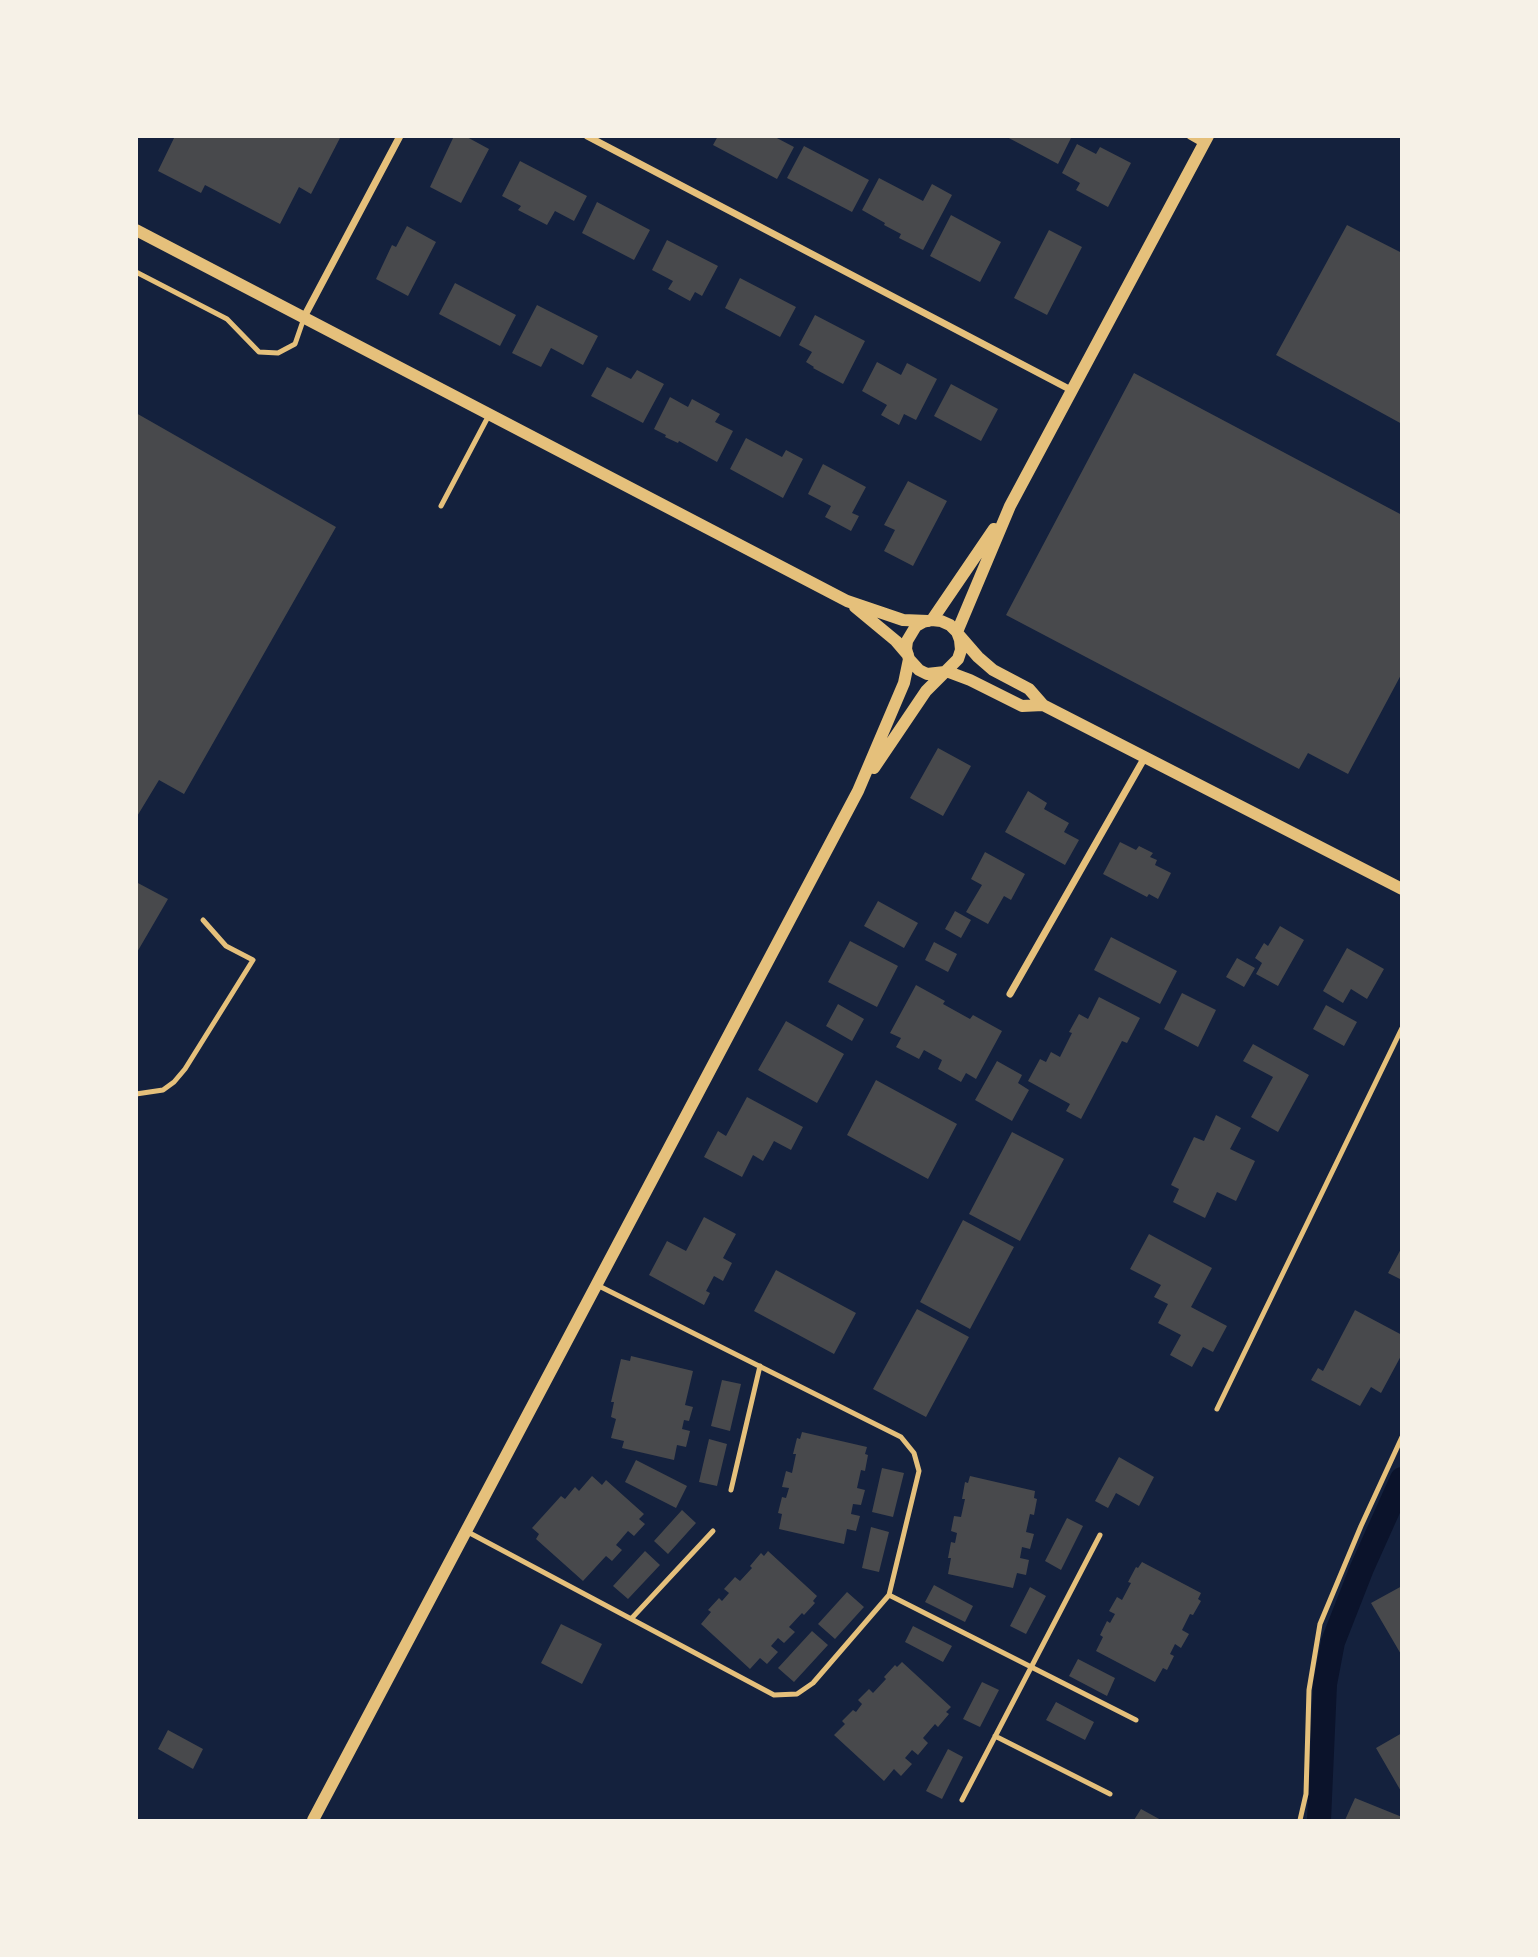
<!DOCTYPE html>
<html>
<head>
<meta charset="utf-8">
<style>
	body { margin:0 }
	#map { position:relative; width:1538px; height:1957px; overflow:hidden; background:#14213d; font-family:Roboto,sans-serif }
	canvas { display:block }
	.frame { position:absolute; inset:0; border:138px solid #f6f1e7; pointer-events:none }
</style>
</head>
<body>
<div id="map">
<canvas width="1538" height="1957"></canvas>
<div class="frame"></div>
</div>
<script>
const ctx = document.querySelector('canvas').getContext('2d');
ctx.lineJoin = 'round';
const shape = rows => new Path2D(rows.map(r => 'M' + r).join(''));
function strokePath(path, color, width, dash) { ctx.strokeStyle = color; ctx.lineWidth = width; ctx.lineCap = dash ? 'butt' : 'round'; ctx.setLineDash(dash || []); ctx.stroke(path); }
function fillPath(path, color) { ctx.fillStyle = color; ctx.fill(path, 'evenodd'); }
const canal = shape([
	[1319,1820,1325,1684,1333,1642,1362,1568,1402,1479]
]);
const building = shape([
	[175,136,341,136,311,194,299,187,280,224,205,185,201,193,158,171],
	[454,136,465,136,489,149,461,203,430,187],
	[718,136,773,136,794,147,777,179,713,145],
	[1005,136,1072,136,1058,164],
	[1077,144,1096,154,1100,147,1131,163,1108,207,1076,190,1080,183,1062,173],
	[804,146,869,180,852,212,787,178],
	[520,161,587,196,574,221,555,211,547,225,518,210,521,206,502,196],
	[879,178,923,201,932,184,952,195,923,250,899,238,901,234,884,225,885,223,862,210],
	[597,202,650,230,634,260,582,233],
	[951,215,1001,242,980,282,930,256],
	[1347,225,1402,253,1402,424,1276,355],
	[407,226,436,242,408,296,376,279,392,245,396,247],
	[1049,230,1082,247,1047,315,1014,298],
	[667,240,718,266,702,296,695,292,690,301,668,289,673,281,652,270],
	[740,278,796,307,780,337,725,308],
	[455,283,516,315,500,346,439,314],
	[537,305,598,336,583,365,551,348,541,367,512,353],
	[815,315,865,341,843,384,813,368,814,367,806,362,812,352,799,345],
	[877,362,901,375,907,363,937,379,916,420,904,414,899,425,881,415,887,405,862,391],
	[607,367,631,379,637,370,664,384,643,423,591,396],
	[1134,373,1402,515,1402,673,1348,774,1308,753,1299,769,1006,615],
	[951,384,998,409,981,441,934,416],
	[670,397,688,407,692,399,720,414,715,422,733,431,717,462,679,441,678,443,665,437,666,435,654,429],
	[136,413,336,527,184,794,159,780,136,818],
	[746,438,782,457,786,450,803,459,783,498,730,469],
	[823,464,866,487,852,513,859,516,851,531,825,517,831,506,808,494],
	[908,481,947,501,913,566,884,551,895,530,884,525],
	[938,748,971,766,943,816,910,798],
	[1028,791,1047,803,1044,809,1069,823,1064,832,1079,840,1065,865,1005,832],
	[1120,842,1136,850,1139,846,1153,853,1150,857,1157,860,1155,865,1171,873,1158,899,1149,894,1147,897,1103,874],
	[985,852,1025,874,1011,900,1004,896,988,924,966,912,982,885,971,879],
	[136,882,168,899,136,954],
	[878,901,918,923,904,948,864,926],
	[955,911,971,920,961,938,945,929],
	[1280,926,1304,940,1278,986,1256,974,1262,963,1255,958,1264,943,1268,946],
	[1111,937,1177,971,1160,1004,1094,970],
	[850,941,898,966,877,1007,828,982],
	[934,942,957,954,948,972,925,960],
	[1347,948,1384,969,1367,999,1351,989,1343,1003,1323,991],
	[1237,958,1255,968,1244,987,1226,977],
	[916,985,945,1001,943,1004,970,1019,973,1015,1002,1031,976,1079,966,1073,961,1082,938,1069,942,1060,924,1050,919,1059,896,1047,901,1038,890,1033],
	[1182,993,1216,1010,1198,1047,1164,1029],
	[1099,997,1140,1018,1127,1043,1122,1041,1081,1119,1066,1111,1070,1104,1028,1081,1040,1059,1046,1062,1051,1052,1060,1057,1072,1033,1069,1032,1079,1014,1088,1019],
	[838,1004,864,1019,852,1041,826,1026],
	[1326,1005,1357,1022,1344,1046,1313,1029],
	[786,1021,844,1054,817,1103,758,1070],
	[1253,1044,1309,1075,1278,1132,1251,1117,1273,1077,1243,1061],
	[997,1061,1022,1075,1018,1083,1029,1090,1012,1121,975,1100],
	[876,1080,957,1124,928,1179,847,1135],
	[747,1097,803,1127,791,1150,774,1141,763,1161,753,1155,742,1177,704,1157,718,1131,726,1136],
	[1216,1115,1241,1128,1230,1149,1255,1161,1236,1201,1217,1192,1205,1218,1173,1202,1179,1189,1171,1185,1194,1137,1204,1141],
	[1012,1132,1064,1159,1020,1241,969,1214],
	[704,1217,736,1234,723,1258,732,1263,723,1281,714,1276,706,1291,710,1293,704,1305,649,1275,667,1241,686,1251],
	[963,1220,1014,1247,970,1329,920,1302],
	[1149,1234,1212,1268,1191,1307,1227,1326,1213,1352,1203,1347,1192,1367,1170,1355,1181,1335,1158,1323,1168,1304,1154,1297,1161,1285,1130,1269],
	[1402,1247,1402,1280,1388,1273],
	[776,1270,856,1313,834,1354,754,1311],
	[917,1309,969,1337,926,1417,873,1389],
	[1355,1310,1402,1335,1402,1354,1381,1393,1371,1387,1360,1406,1311,1380,1318,1368,1323,1371],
	[631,1356,693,1371,685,1405,693,1407,689,1421,684,1420,682,1429,690,1431,686,1447,677,1445,674,1460,622,1448,624,1441,611,1438,616,1419,611,1417,614,1402,611,1402,621,1359,630,1361],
	[722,1380,741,1384,730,1431,711,1426],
	[802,1432,867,1447,865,1454,868,1455,865,1471,861,1470,857,1488,865,1490,861,1505,853,1504,851,1514,860,1516,856,1531,847,1529,844,1544,779,1529,782,1514,778,1513,782,1497,786,1498,789,1488,782,1487,786,1471,792,1473,796,1454,793,1454,797,1438,800,1439],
	[709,1439,727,1444,717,1486,699,1482],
	[1119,1457,1154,1477,1139,1506,1116,1493,1108,1508,1095,1501],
	[636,1460,687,1486,676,1508,625,1482],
	[882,1468,904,1473,893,1517,872,1512],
	[592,1476,602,1485,606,1480,644,1514,639,1519,645,1524,634,1536,628,1531,616,1545,622,1550,612,1561,606,1556,583,1581,536,1539,539,1534,532,1528,561,1496,565,1499,575,1487,579,1491],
	[970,1476,1035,1491,1034,1498,1037,1499,1034,1515,1030,1514,1026,1532,1034,1534,1030,1549,1022,1547,1020,1558,1029,1560,1026,1575,1017,1573,1013,1588,948,1574,951,1558,948,1558,951,1542,955,1543,957,1533,951,1531,954,1516,961,1517,965,1499,962,1499,965,1482,968,1483],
	[682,1510,696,1523,668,1554,654,1541],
	[1067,1518,1083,1526,1061,1570,1045,1561],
	[871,1527,889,1532,879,1572,862,1568],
	[645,1551,660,1565,628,1599,613,1586],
	[768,1551,817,1596,813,1601,815,1603,804,1615,802,1613,789,1627,795,1632,784,1643,778,1638,771,1646,778,1652,767,1664,760,1658,750,1669,701,1624,711,1612,708,1610,719,1598,722,1601,729,1593,724,1589,735,1577,740,1581,752,1568,750,1566,761,1553,764,1556],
	[1142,1562,1201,1593,1198,1599,1201,1601,1193,1615,1190,1614,1182,1630,1189,1634,1181,1648,1175,1644,1170,1654,1174,1656,1167,1670,1163,1668,1155,1682,1096,1651,1103,1637,1100,1635,1107,1621,1110,1623,1115,1614,1109,1611,1117,1597,1122,1600,1131,1583,1128,1582,1136,1567,1138,1568],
	[934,1585,973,1606,965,1622,925,1602],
	[1402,1586,1402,1656,1371,1603],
	[1030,1587,1046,1596,1026,1634,1010,1626],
	[847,1592,864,1607,835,1639,818,1624],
	[561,1624,602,1644,582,1684,541,1663],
	[913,1626,952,1646,943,1662,905,1642],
	[812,1631,828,1645,794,1682,778,1668],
	[1078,1659,1115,1678,1107,1696,1069,1676],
	[902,1662,951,1707,946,1712,949,1714,938,1727,935,1724,923,1738,928,1743,918,1755,912,1750,905,1758,912,1764,901,1776,894,1769,884,1781,834,1735,845,1724,842,1721,853,1710,856,1712,862,1704,858,1700,869,1689,873,1693,886,1679,884,1677,895,1665,897,1667],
	[982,1682,999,1690,980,1727,963,1719],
	[1056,1702,1094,1722,1085,1740,1046,1720],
	[168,1730,203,1749,193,1769,158,1749],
	[1402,1733,1402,1793,1376,1748],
	[948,1749,963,1757,942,1799,926,1791],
	[1355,1798,1402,1817,1402,1820,1345,1820],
	[1141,1809,1161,1820,1134,1820]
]);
const service = shape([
	[136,272,227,319,259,352,278,353,295,344,304,318],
	[441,506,489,415],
	[136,1094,163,1090,174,1082,185,1069,253,960,226,946,203,920],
	[1217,1409,1402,1028],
	[731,1490,760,1366],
	[466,1531,774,1695,797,1694,813,1683,889,1595,919,1471,914,1453,901,1437,597,1285],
	[889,1595,1136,1720],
	[631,1619,713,1531],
	[995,1736,1110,1794],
	[962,1800,1100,1535],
	[1300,1820,1306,1794,1309,1690,1320,1624,1361,1526,1402,1437]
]);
const minor = shape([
	[587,136,1071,390],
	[1190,136,1204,144],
	[304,317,400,136],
	[1010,994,1145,757]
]);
const tertiary = shape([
	[136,230,847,601,903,620,928,621],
	[855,607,896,641,908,655],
	[932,620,994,529],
	[957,632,1010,506,1208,136],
	[958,634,978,657,993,670,1029,689,1043,705,1402,889],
	[946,671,970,680,1022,706,1043,705],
	[874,768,926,691,958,659,961,650,960,640,957,632,950,625,941,621,932,620,923,622,916,626,907,641,906,649,909,659,919,670,927,674,945,672],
	[313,1820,858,791,904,683,909,659]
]);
strokePath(canal, '#0b132b', 24);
fillPath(building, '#48494c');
strokePath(service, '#e5c07b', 5);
strokePath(minor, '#e5c07b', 7);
strokePath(tertiary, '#e5c07b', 12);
</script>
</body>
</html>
